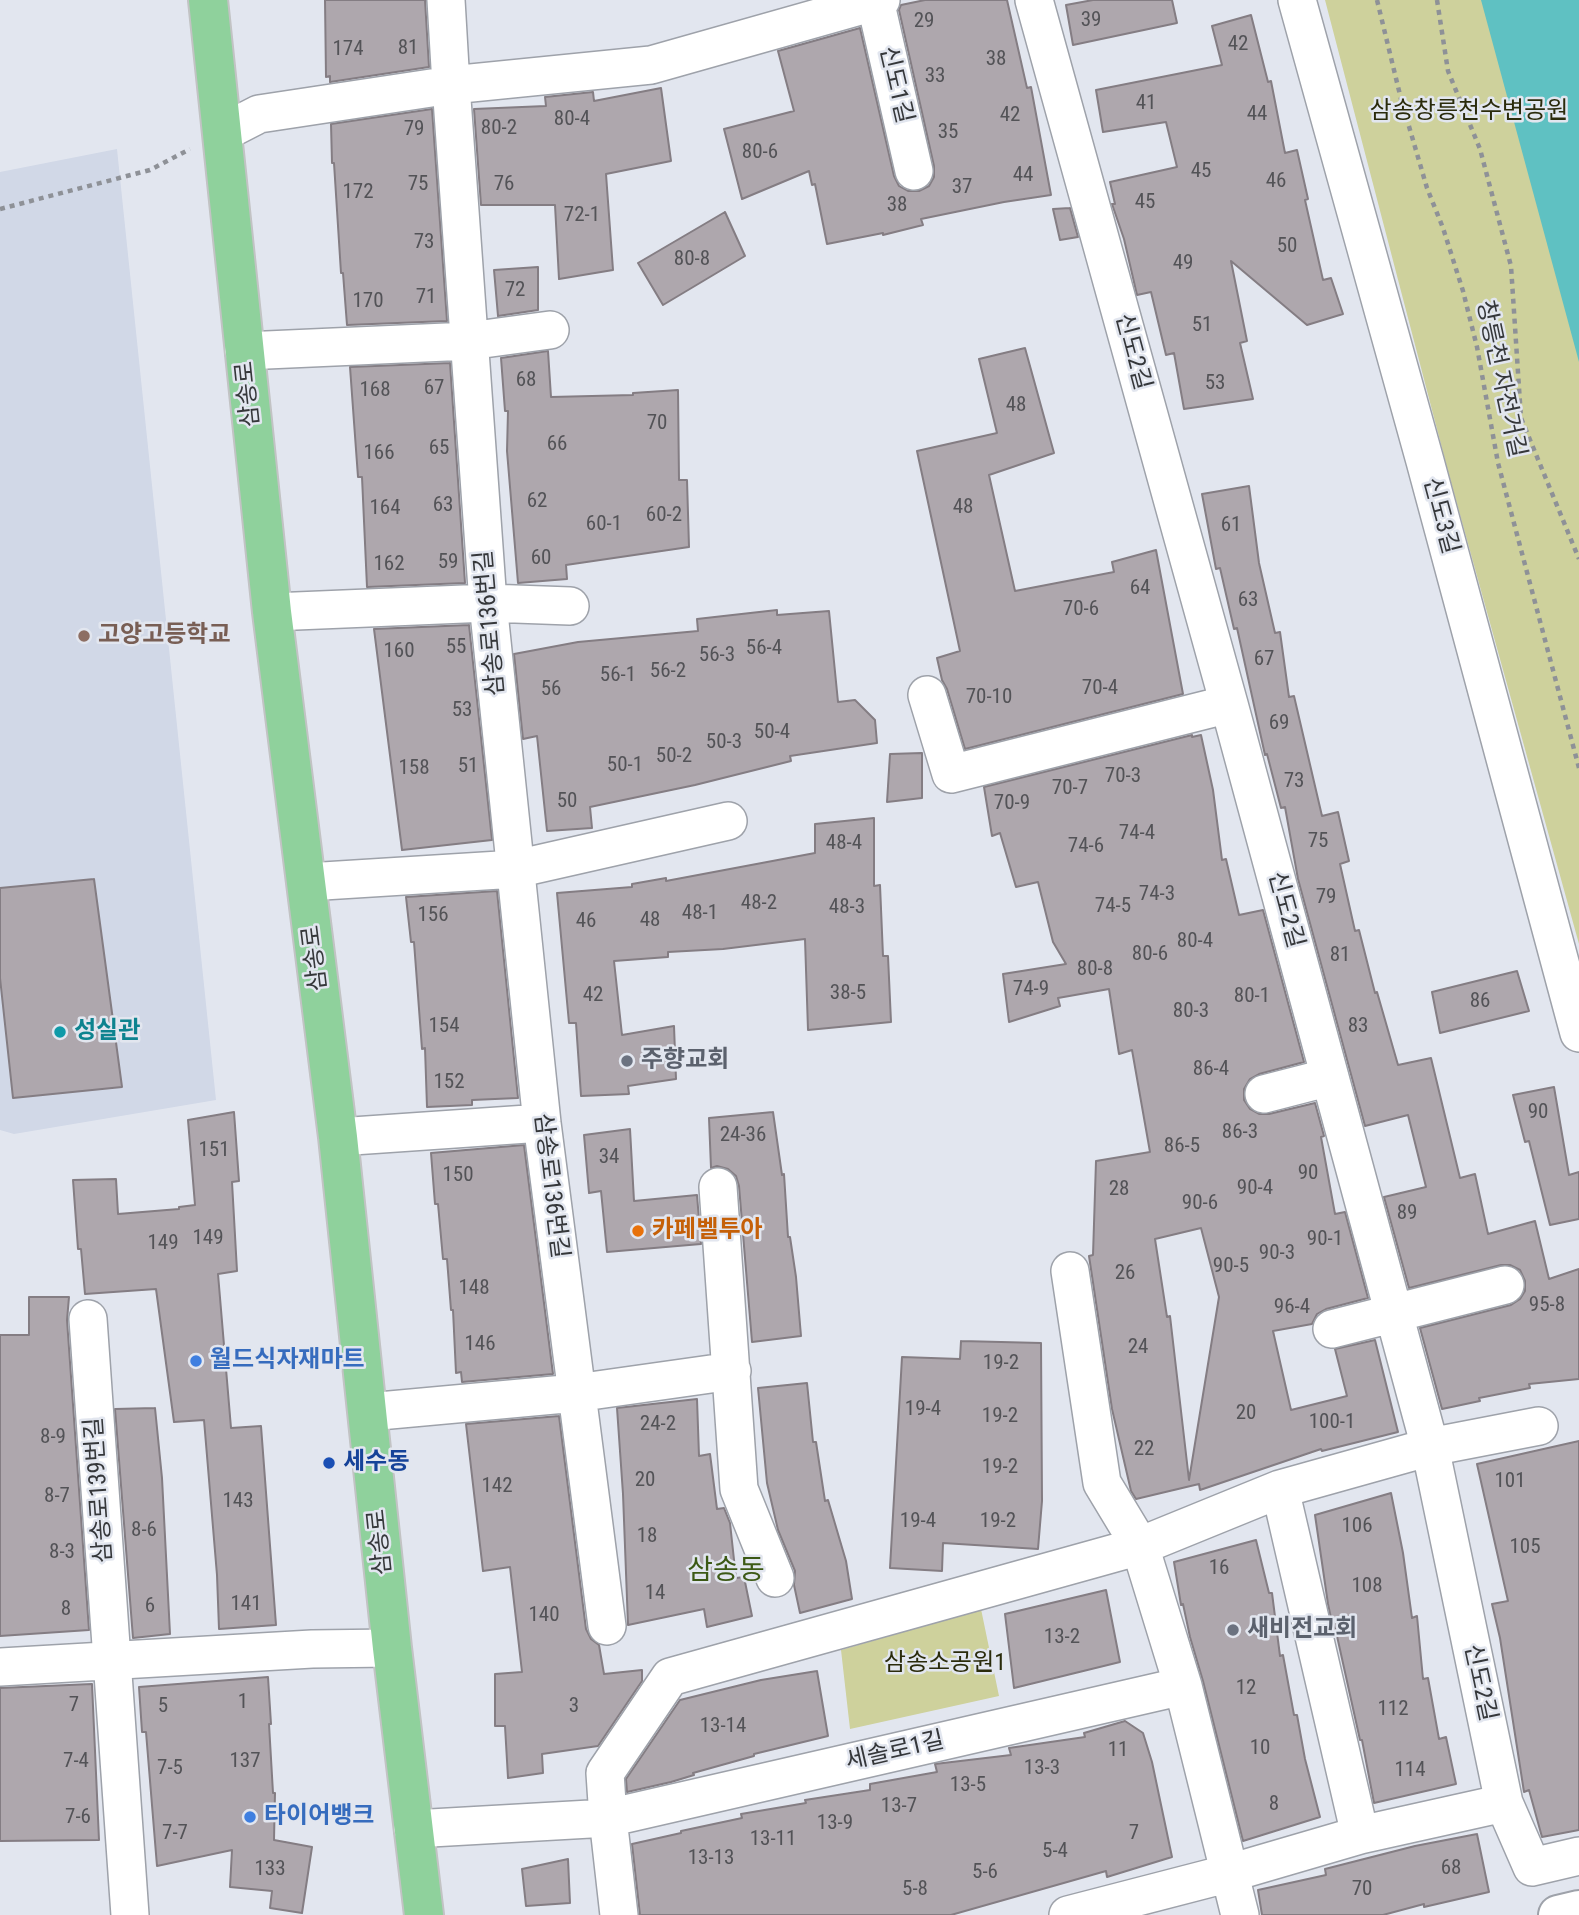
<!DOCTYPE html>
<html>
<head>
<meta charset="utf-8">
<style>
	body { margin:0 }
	canvas { display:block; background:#e2e6ef }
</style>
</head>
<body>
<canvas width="1579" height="1915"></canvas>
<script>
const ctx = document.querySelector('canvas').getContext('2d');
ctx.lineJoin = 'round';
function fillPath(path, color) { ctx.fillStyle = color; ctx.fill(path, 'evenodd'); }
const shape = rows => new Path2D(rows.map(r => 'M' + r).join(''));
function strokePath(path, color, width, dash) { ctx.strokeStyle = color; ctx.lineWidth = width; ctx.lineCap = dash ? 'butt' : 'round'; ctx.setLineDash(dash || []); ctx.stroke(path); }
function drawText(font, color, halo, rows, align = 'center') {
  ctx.font = font + ' "Roboto Condensed","Noto Sans KR",sans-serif'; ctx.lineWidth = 5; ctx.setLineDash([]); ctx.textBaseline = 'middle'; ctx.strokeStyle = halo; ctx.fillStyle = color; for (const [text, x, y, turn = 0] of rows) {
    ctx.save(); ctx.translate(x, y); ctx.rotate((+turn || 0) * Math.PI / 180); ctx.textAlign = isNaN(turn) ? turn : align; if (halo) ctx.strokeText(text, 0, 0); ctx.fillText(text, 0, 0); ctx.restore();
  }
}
const built = shape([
	[117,149,216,1100,14,1134,0,1130,0,172]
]);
const green = shape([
	[1325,0,1579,0,1579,944,1449,475],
	[981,1609,999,1696,850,1729,841,1650]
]);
const water = shape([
	[1481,0,1579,0,1579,362]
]);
const building = shape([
	[325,0,425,0,429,67,330,82,330,76,326,77,325,0],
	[925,0,1007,0,1027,88,1031,87,1051,195,1004,202,921,219,923,225,883,235,883,233,827,244,815,184,812,185,809,171,742,199,724,129,794,111,778,51,860,28,894,176,899,186,908,191,919,191,929,186,934,177,934,166,899,10,901,5,925,0],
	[1093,0,1172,0,1177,23,1073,45,1066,5,1093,0],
	[1251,15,1268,82,1271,81,1285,153,1297,150,1308,199,1305,200,1323,280,1331,278,1343,314,1307,325,1231,261,1247,341,1240,343,1253,399,1184,409,1174,353,1166,355,1151,292,1137,295,1124,239,1112,204,1115,204,1110,182,1177,167,1166,122,1103,132,1096,90,1222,65,1212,26,1251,15],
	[661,88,671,161,606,174,613,270,559,279,555,205,481,205,474,109,546,106,545,97,593,92,594,101,661,88],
	[432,109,447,321,347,325,343,273,341,273,334,163,332,163,331,124,432,109],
	[1070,208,1078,237,1060,240,1053,209,1070,208],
	[725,212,745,256,663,305,638,263,725,212],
	[538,267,538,310,498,316,494,270,538,267],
	[1025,348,1054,453,989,475,1015,591,1114,572,1112,562,1156,550,1183,694,965,749,947,689,942,680,937,658,960,651,917,451,997,433,979,359,1025,348],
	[548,351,551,397,633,395,633,393,678,390,679,480,687,480,689,547,566,565,567,579,518,583,507,451,508,411,505,411,501,358,548,351],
	[450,363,465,583,367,587,362,477,358,477,350,367,450,363],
	[1249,486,1259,563,1275,633,1280,632,1289,697,1294,696,1322,816,1338,812,1349,861,1340,864,1355,931,1359,930,1375,993,1377,992,1398,1065,1431,1058,1460,1178,1475,1174,1488,1234,1535,1221,1549,1279,1579,1269,1579,1379,1529,1384,1530,1388,1479,1398,1480,1401,1442,1409,1420,1328,1511,1305,1520,1299,1525,1291,1525,1281,1520,1270,1510,1265,1501,1265,1409,1288,1384,1197,1426,1187,1408,1115,1365,1126,1298,879,1285,807,1281,808,1267,754,1265,755,1237,628,1234,629,1220,568,1216,569,1202,494,1249,486],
	[777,610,777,615,829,611,838,702,855,700,875,720,877,743,790,756,791,761,695,785,590,807,592,828,547,831,537,736,523,739,514,654,578,642,698,631,697,619,777,610],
	[469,625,492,840,402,850,374,629,469,625],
	[1192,735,1192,737,1201,735,1213,790,1222,860,1226,859,1239,915,1263,910,1304,1062,1259,1074,1250,1079,1244,1089,1244,1100,1250,1109,1259,1114,1269,1114,1315,1103,1324,1136,1321,1137,1335,1214,1345,1212,1368,1298,1326,1309,1317,1314,1312,1324,1273,1331,1291,1410,1347,1396,1335,1349,1375,1340,1398,1432,1322,1451,1321,1449,1200,1490,1199,1484,1136,1499,1131,1491,1112,1409,1089,1256,1093,1255,1096,1161,1150,1152,1132,1050,1119,1054,1109,989,1058,998,1060,1006,1009,1022,1003,974,1066,964,1053,942,1038,882,1016,887,1000,833,992,836,984,787,1192,735],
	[1201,1228,1219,1297,1189,1480,1170,1316,1167,1317,1155,1239,1201,1228],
	[922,753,922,798,887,802,890,754,922,753],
	[874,818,874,886,880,885,883,956,888,956,891,1022,808,1030,805,939,723,949,668,952,668,957,614,961,622,1035,674,1026,676,1079,628,1086,629,1094,581,1096,576,1023,569,1023,557,893,632,887,632,884,666,878,666,881,815,853,815,824,874,818],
	[94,879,122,1087,13,1098,0,978,0,888,94,879],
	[497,891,518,1098,472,1100,472,1105,427,1107,425,1048,422,1049,414,942,411,942,406,897,497,891],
	[1517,971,1529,1011,1440,1033,1432,992,1517,971],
	[1554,1087,1569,1175,1579,1172,1579,1219,1550,1225,1529,1141,1525,1142,1513,1095,1554,1087],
	[234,1112,239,1181,232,1182,237,1271,218,1274,231,1428,261,1426,276,1625,219,1629,217,1575,204,1420,174,1422,156,1289,85,1294,81,1249,78,1249,73,1180,116,1179,118,1214,179,1209,179,1207,195,1205,188,1120,234,1112],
	[773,1112,782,1175,784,1174,788,1237,790,1237,796,1277,801,1336,752,1342,739,1186,736,1176,728,1169,717,1166,711,1168,709,1118,773,1112],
	[630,1129,634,1201,697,1195,701,1244,607,1252,601,1191,589,1193,584,1135,630,1129],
	[524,1145,553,1374,462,1382,461,1372,456,1373,453,1310,451,1310,447,1259,443,1259,438,1204,435,1204,431,1153,524,1145],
	[29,1297,69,1297,67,1320,89,1630,0,1636,0,1335,29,1335,29,1297],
	[961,1341,1041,1343,1042,1501,1038,1549,943,1543,942,1571,890,1568,902,1357,960,1359,961,1341],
	[807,1383,813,1442,816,1442,825,1501,828,1500,846,1561,852,1599,800,1613,794,1585,795,1571,778,1530,767,1483,758,1388,807,1383],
	[697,1399,699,1456,710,1454,717,1509,724,1508,730,1523,736,1578,744,1577,752,1616,707,1627,704,1609,628,1625,623,1494,617,1408,697,1399],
	[155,1408,162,1478,170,1634,133,1638,115,1409,155,1408],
	[559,1416,586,1629,591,1639,599,1645,604,1674,642,1670,642,1681,598,1746,542,1754,543,1773,508,1778,505,1726,495,1726,495,1674,522,1672,510,1567,483,1571,466,1424,559,1416],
	[1579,1441,1579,1830,1542,1837,1529,1790,1524,1792,1500,1638,1492,1604,1508,1601,1477,1464,1579,1441],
	[1391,1493,1403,1553,1412,1618,1417,1616,1423,1679,1428,1678,1439,1739,1446,1737,1456,1784,1374,1803,1362,1740,1360,1740,1333,1618,1331,1618,1328,1604,1315,1515,1391,1493],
	[1256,1540,1269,1593,1272,1593,1280,1656,1283,1655,1294,1715,1297,1715,1305,1759,1320,1817,1243,1841,1203,1681,1190,1637,1183,1604,1181,1605,1174,1562,1256,1540],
	[1106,1590,1120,1662,1014,1688,1005,1614,1106,1590],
	[817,1671,828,1736,754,1754,754,1756,693,1773,694,1775,671,1782,627,1792,626,1779,680,1700,761,1680,817,1671],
	[268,1677,271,1724,269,1724,273,1793,275,1793,274,1840,312,1847,302,1913,270,1908,272,1891,230,1887,232,1850,157,1866,146,1732,142,1732,139,1687,268,1677],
	[92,1684,99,1840,0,1841,0,1688,92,1684],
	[1125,1721,1143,1733,1152,1762,1172,1857,1107,1877,1106,1871,951,1915,640,1915,632,1844,681,1833,681,1831,742,1818,741,1814,806,1803,805,1800,870,1790,870,1784,937,1772,935,1764,1011,1755,1009,1748,1085,1737,1084,1733,1125,1721],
	[1477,1834,1489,1892,1424,1907,1424,1904,1383,1915,1262,1915,1258,1890,1326,1875,1325,1869,1415,1846,1477,1834],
	[568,1859,570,1903,526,1906,522,1869,568,1859]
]);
const path = shape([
	[1377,0,1401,99,1427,188,1443,228,1463,291,1477,347,1498,463,1579,768],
	[1437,0,1448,71,1480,149,1511,266,1521,418,1579,559],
	[0,209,150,170,190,149]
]);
const minor = shape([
	[446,0,451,85,651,65,881,0],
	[875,0,914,171],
	[1034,0,1229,704,1430,1447,1504,1803,1532,1867,1579,1856],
	[1297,0,1425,461,1579,1033],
	[222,133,259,114,451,85,488,603,542,1123,607,1626],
	[244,351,469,341,550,330],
	[272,612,488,603,570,606],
	[927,695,951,774,1229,704],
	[307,882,516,869,728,821],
	[1264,1094,1330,1077],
	[338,1137,542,1123],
	[718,1187,739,1489,775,1578],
	[1070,1271,1102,1483,1140,1546,1183,1686,1240,1915],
	[88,1319,130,1915],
	[1332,1329,1505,1285],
	[368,1412,576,1393,732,1371],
	[1280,1489,1360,1835],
	[0,1667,312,1649,392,1648],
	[413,1829,608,1818,605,1773,670,1677,1140,1546,1280,1489,1430,1447,1539,1426],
	[619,1915,608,1818,1183,1686],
	[1068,1915,1230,1873,1360,1835,1504,1803]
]);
const tertiary = shape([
	[1558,1915,1579,1910]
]);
const primary = shape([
	[208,0,272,612,338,1137,392,1648,424,1915]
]);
const markers = [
	[84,636,7,"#8d6e63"],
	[60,1032,7,"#0f9aa8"],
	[627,1061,7,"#6b7280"],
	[638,1231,7,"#e8710a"],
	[196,1361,7,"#3f7fe0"],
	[329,1463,7,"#1a4fb4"],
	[1233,1630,7,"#6b7280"],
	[250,1817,7,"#3f7fe0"]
];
const numberNames = [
	["39",1091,21],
	["29",924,22],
	["42",1238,45],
	["81",408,49],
	["174",348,50],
	["38",996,60],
	["33",935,77],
	["41",1146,104],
	["44",1257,115],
	["42",1010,116],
	["80-4",572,120],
	["80-2",499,129],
	["79",414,130],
	["35",948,133],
	["80-6",760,153],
	["45",1201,172],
	["44",1023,176],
	["46",1276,182],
	["75",418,185],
	["76",504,185],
	["37",962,188],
	["172",358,193],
	["45",1145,203],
	["38",897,206],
	["72-1",582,216],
	["73",424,243],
	["50",1287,247],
	["80-8",692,260],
	["49",1183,264],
	["72",515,291],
	["71",426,298],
	["170",368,302],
	["51",1202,326],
	["68",526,381],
	["53",1215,384],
	["67",434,389],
	["168",375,391],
	["48",1016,406],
	["70",657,424],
	["66",557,445],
	["65",439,449],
	["166",379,454],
	["62",537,502],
	["63",443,506],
	["48",963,508],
	["164",385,509],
	["60-2",664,516],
	["60-1",604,525],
	["61",1231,526],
	["60",541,559],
	["59",448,563],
	["162",389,565],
	["64",1140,589],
	["63",1248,601],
	["70-6",1081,610],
	["55",456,648],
	["56-4",764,649],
	["160",399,652],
	["56-3",717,656],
	["67",1264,660],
	["56-2",668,672],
	["56-1",618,676],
	["70-4",1100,689],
	["56",551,690],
	["70-10",989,698],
	["53",462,711],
	["69",1279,724],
	["50-4",772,733],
	["50-3",724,743],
	["50-2",674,757],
	["50-1",625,766],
	["51",468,767],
	["158",414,769],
	["70-3",1123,777],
	["73",1294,782],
	["70-7",1070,789],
	["50",567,802],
	["70-9",1012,804],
	["74-4",1137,834],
	["75",1318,842],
	["48-4",844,844],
	["74-6",1086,847],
	["74-3",1157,895],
	["79",1326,898],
	["48-2",759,904],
	["74-5",1113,907],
	["48-3",847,908],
	["48-1",700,914],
	["156",433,916],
	["48",650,921],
	["46",586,922],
	["80-4",1195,942],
	["80-6",1150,955],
	["81",1340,956],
	["80-8",1095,970],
	["74-9",1031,990],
	["38-5",848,994],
	["42",593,996],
	["80-1",1252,997],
	["86",1480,1002],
	["80-3",1191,1012],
	["154",444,1027],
	["83",1358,1027],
	["86-4",1211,1070],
	["152",449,1083],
	["90",1538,1113],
	["86-3",1240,1133],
	["24-36",743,1136],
	["86-5",1182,1147],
	["151",214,1151],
	["34",609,1158],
	["90",1308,1174],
	["150",458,1176],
	["90-4",1255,1189],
	["28",1119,1190],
	["90-6",1200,1204],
	["89",1407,1214],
	["149",208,1239],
	["90-1",1325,1240],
	["149",163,1244],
	["90-3",1277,1254],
	["90-5",1231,1267],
	["26",1125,1274],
	["148",474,1289],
	["95-8",1547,1306],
	["96-4",1292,1308],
	["146",480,1345],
	["24",1138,1348],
	["19-2",1001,1364],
	["19-4",923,1410],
	["20",1246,1414],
	["19-2",1000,1417],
	["100-1",1332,1423],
	["24-2",658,1425],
	["8-9",53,1438],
	["22",1144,1450],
	["19-2",1000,1468],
	["20",645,1481],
	["101",1510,1482],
	["142",497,1487],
	["8-7",57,1497],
	["143",238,1502],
	["19-4",918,1522],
	["19-2",998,1522],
	["106",1357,1527],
	["8-6",144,1531],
	["18",647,1537],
	["105",1525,1548],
	["8-3",62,1553],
	["16",1219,1569],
	["108",1367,1587],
	["14",655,1594],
	["141",246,1605],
	["6",150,1607],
	["8",66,1610],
	["140",544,1616],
	["13-2",1062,1638],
	["12",1246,1689],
	["1",243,1703],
	["7",74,1706],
	["5",163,1707],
	["3",574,1707],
	["112",1393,1710],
	["13-14",723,1727],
	["10",1260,1749],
	["11",1118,1751],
	["7-4",76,1762],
	["137",245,1762],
	["7-5",170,1769],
	["13-3",1042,1769],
	["114",1410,1771],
	["13-5",968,1786],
	["8",1274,1805],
	["13-7",899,1807],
	["7-6",78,1818],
	["13-9",835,1824],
	["7-7",175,1834],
	["7",1134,1834],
	["13-11",773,1840],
	["5-4",1055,1852],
	["13-13",711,1859],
	["68",1451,1869],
	["133",270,1870],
	["5-6",985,1873],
	["5-8",915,1890],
	["70",1362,1890]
];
const streetNames = [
	["신도1길",895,85,77],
	["신도2길",1132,352,75],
	["창릉천 자전거길",1500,379,78],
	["삼송로",249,394,-96],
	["신도3길",1440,516,75],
	["삼송로136번길",491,623,-95],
	["신도2길",1285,910,75],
	["삼송로",316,958,-97],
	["삼송로136번길",550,1186,83],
	["삼송로139번길",100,1490,-94],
	["삼송로",381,1542,-96],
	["신도2길",1479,1683,78],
	["세솔로1길",895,1752,-13]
];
const parkNames = [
	["삼송창릉천수변공원",1469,112],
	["삼송소공원1",945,1664]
];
const educationNames = [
	["고양고등학교",98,636]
];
const cultureNames = [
	["성실관",74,1032]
];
const worshipNames = [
	["주향교회",641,1061],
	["새비전교회",1247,1630]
];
const foodNames = [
	["카페벨투아",652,1231]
];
const shopNames = [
	["월드식자재마트",210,1361],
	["타이어뱅크",264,1817]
];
const transitNames = [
	["세수동",343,1463]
];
const quarterNames = [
	["삼송동",726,1572]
];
fillPath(built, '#d1d8e7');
fillPath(green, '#ced19c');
fillPath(water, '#5fc1c2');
fillPath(building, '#aea7ad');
strokePath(building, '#847d83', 2);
strokePath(minor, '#9ea2aa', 40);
strokePath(tertiary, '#9ea2aa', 42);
strokePath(primary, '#c2c3c4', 42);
strokePath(path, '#8e9197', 4.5, [5, 5]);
strokePath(minor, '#fff', 37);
strokePath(tertiary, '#fff', 38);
strokePath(primary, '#8fd19c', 38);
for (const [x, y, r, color] of markers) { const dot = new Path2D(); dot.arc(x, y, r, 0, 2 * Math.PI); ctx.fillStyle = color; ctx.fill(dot); strokePath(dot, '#e2e6ef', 2.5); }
drawText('21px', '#535357', null, numberNames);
drawText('24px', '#35373a', '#e2e6ef', streetNames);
drawText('24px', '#2a2b0b', '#e2e6ef', parkNames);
drawText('bold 24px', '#785e54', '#e2e6ef', educationNames, 'left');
drawText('bold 24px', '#0d838f', '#e2e6ef', cultureNames, 'left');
drawText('bold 24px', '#5b616d', '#e2e6ef', worshipNames, 'left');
drawText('bold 24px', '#c56008', '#e2e6ef', foodNames, 'left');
drawText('bold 24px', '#366cbe', '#e2e6ef', shopNames, 'left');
drawText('bold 24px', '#164399', '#e2e6ef', transitNames, 'left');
drawText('28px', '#3c5915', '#e2e6ef', quarterNames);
</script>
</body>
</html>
